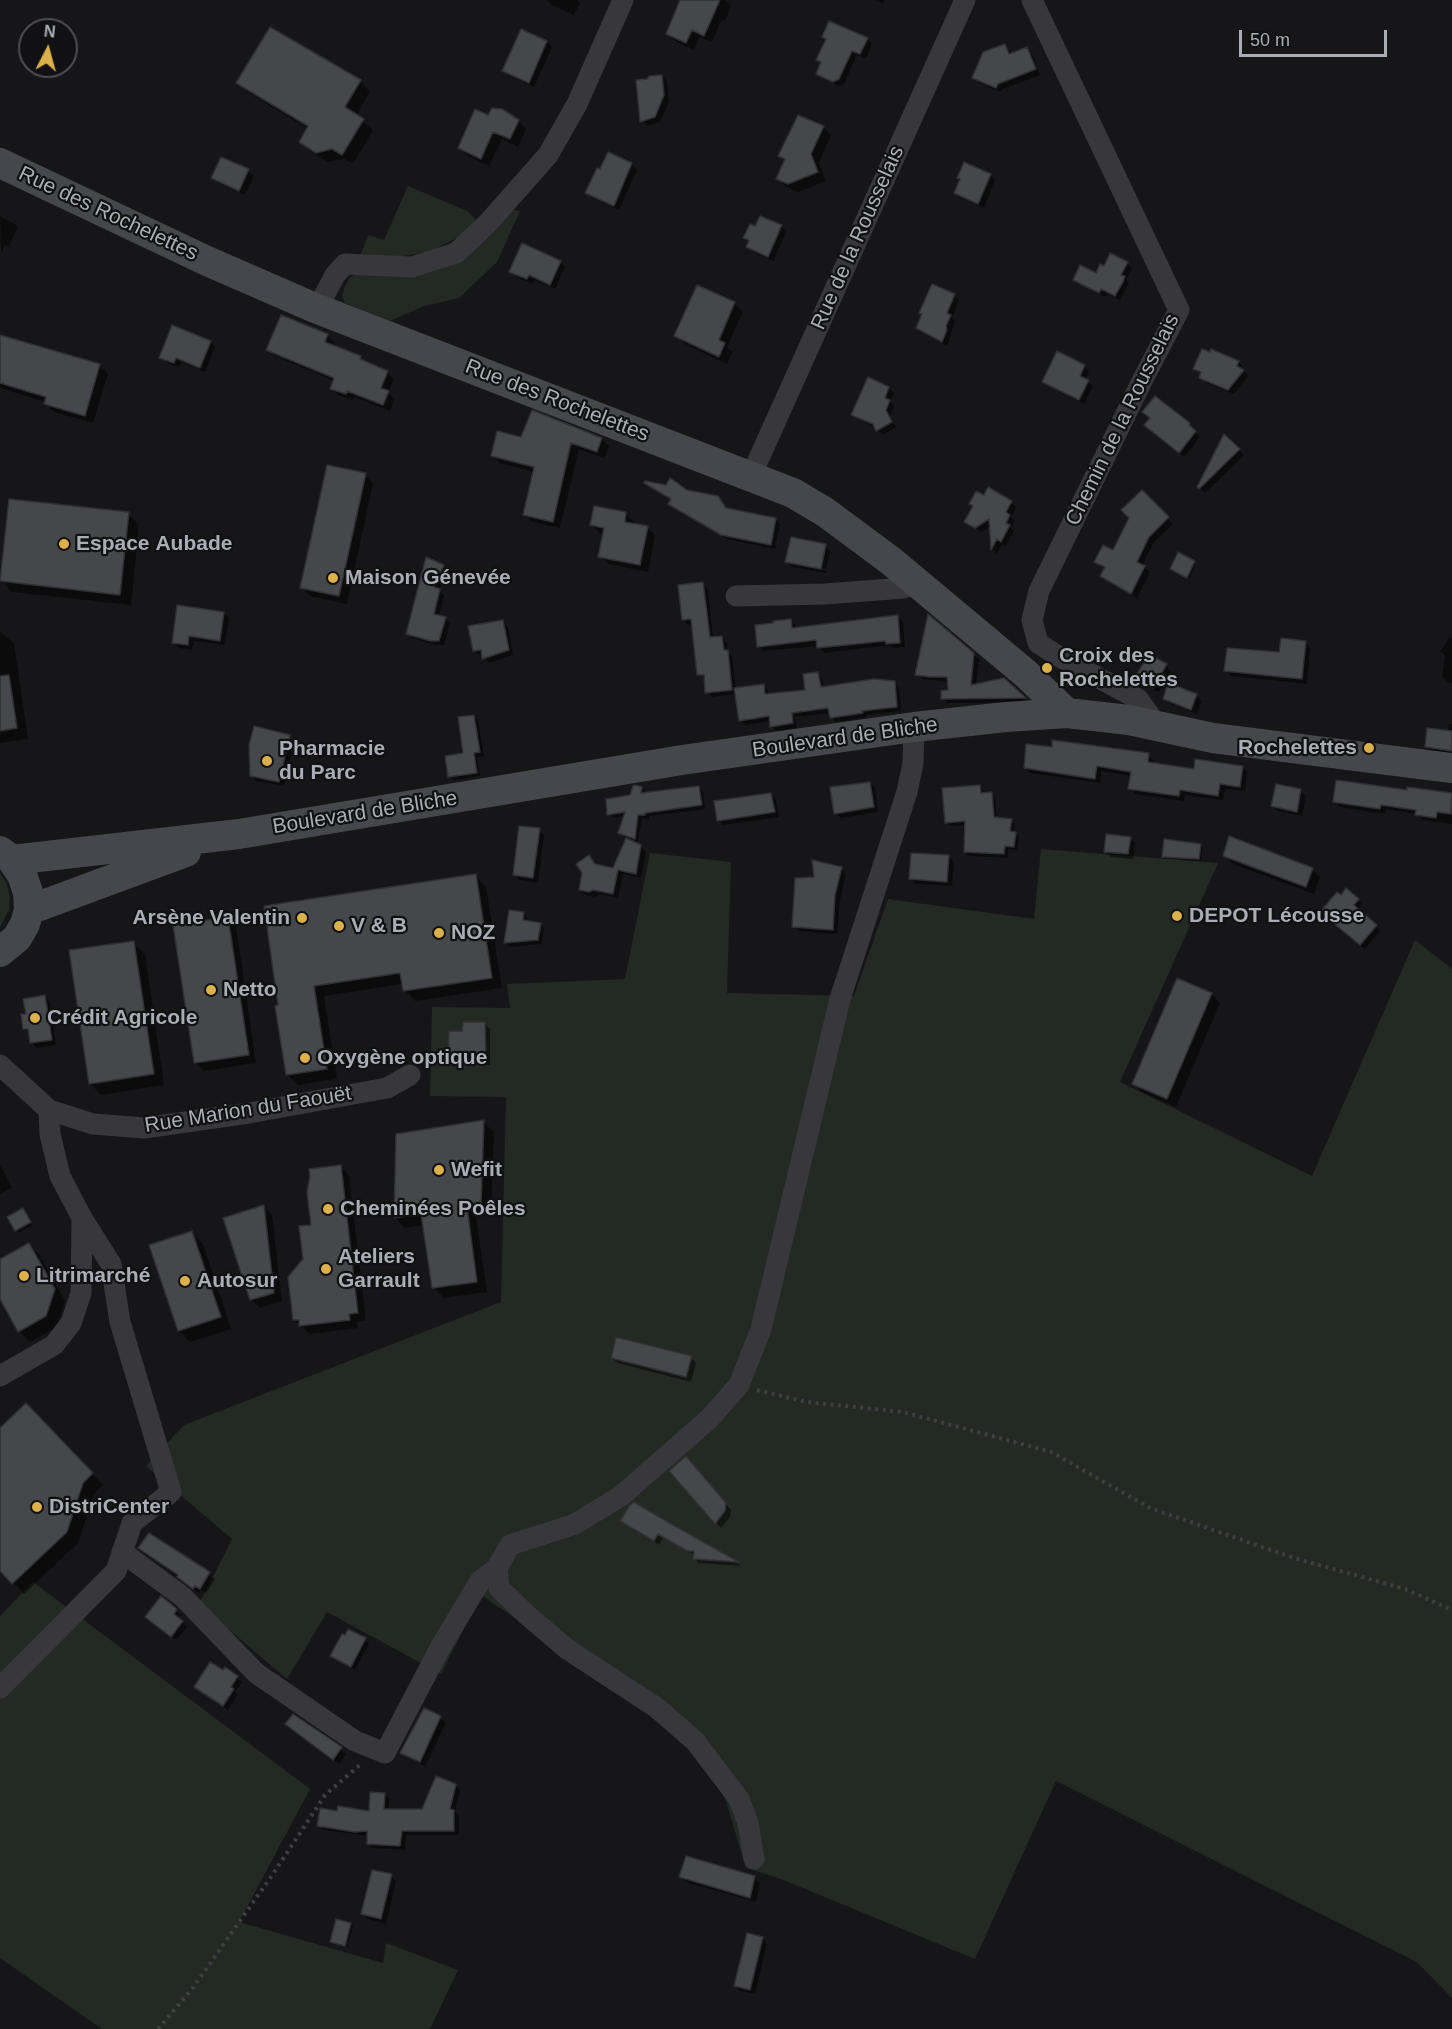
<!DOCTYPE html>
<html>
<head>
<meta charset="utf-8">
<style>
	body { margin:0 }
	#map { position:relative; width:1452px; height:2029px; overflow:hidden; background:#161618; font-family:Helvetica,sans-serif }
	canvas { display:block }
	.north { position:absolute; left:18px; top:18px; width:60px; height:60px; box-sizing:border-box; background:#111113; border:2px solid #4e4f54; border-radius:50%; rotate:6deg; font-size:16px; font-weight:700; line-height:24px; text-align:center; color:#aaadb6 }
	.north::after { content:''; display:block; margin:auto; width:21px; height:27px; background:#dcb04a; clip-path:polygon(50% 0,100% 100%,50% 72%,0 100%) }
	.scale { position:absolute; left:1239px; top:30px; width:148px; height:27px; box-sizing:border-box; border:3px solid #aaadb6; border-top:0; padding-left:8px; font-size:18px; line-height:21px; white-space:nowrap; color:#aaadb6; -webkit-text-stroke:4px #111113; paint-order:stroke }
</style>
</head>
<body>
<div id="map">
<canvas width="1452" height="2029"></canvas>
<div class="north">N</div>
<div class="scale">50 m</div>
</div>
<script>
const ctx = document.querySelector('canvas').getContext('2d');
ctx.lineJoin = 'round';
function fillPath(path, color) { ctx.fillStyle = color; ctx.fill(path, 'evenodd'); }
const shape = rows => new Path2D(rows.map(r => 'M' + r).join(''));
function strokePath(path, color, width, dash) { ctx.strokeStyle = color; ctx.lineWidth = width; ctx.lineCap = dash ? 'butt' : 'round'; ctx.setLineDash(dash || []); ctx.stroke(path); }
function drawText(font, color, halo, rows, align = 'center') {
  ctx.font = font + ' Helvetica,sans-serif'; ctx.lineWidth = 4.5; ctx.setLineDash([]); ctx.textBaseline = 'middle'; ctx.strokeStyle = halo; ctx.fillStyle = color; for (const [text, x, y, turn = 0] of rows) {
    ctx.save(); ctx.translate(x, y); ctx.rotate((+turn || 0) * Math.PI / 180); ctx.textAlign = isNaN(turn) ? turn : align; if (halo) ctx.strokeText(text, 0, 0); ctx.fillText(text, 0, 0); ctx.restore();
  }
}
const green = shape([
	[408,186,467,211,477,221,460,236,431,251,393,258,361,254,368,235,384,240],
	[511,209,520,211,497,262,459,298,424,306,390,321,345,303,342,296,345,286,350,277,361,272,413,275],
	[1041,849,1218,863,1120,1082,1312,1176,1415,940,1452,969,1452,1998,1417,1962,1056,1781,975,1959,781,1879,746,1868,725,1798,696,1753,604,1679,481,1595,441,1674,327,1612,287,1679,199,1604,232,1539,146,1466,184,1425,501,1302,506,1097,430,1096,432,1007,510,1008,507,984,625,979,650,853,731,862,727,993,854,996,888,899,1034,919],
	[0,873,7,884,10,897,9,910,0,927],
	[33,1582,310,1789,239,1922,383,1963,386,1943,458,1970,430,2029,102,2029,0,1958,0,1616]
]);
const shadow = shape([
	[547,0,578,0,580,3,574,15,552,5],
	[682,0,725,0,731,6,725,21,722,19,712,42,700,37,694,50,675,41,667,34],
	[874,0,885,0,883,4],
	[521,31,547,42,552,47,534,87,509,76,504,71],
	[824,37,867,39,872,44,866,58,857,55,844,84,839,86,823,78,817,73,822,63,818,59,827,40],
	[1005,46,1012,54,1027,49,1032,54,1040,75,1003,89,1001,92,979,83,974,77],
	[662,76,667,81,669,101,660,122,647,126,642,121],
	[360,81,370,92,356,116,373,130,353,164,344,159,328,162,311,152,301,142,308,129,249,93,238,83],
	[489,117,518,121,526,129,518,147,502,139,489,166,468,156,459,148],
	[823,127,831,135,819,163,826,181,798,192,786,187,778,178,785,161,780,156],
	[609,154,632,164,637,170,619,210,592,198,587,193,601,171],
	[248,171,254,176,245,195,218,183,213,178],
	[990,175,995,180,984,208,961,198,956,193],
	[0,216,13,223,18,227,9,246,5,245,1,253],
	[781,226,786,232,773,261,753,252,748,247,750,242,745,237,756,228],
	[560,262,565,267,555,289,534,280,532,284,516,277,511,271],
	[1127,263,1132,269,1126,280,1129,283,1120,300,1107,294,1105,297,1080,284,1075,279,1097,275],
	[698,287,735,304,743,312,727,347,733,352,727,364,685,344,676,336],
	[954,295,959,300,952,318,955,321,947,346,923,333,918,327],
	[327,336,334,342,332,346,360,358,366,363,387,372,394,379,388,393,395,399,390,411,354,397,353,400,338,395,332,388,335,381,275,356,268,349],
	[210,342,215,347,205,372,181,362,179,368,166,362,161,357],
	[0,345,99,365,108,374,93,423,54,412,46,404,46,402,0,388],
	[1212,351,1239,362,1248,376,1234,394,1206,383,1201,377,1202,375,1195,369],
	[1084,366,1089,371,1085,380,1093,386,1084,404,1049,386,1044,381],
	[868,379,889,388,894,393,890,402,894,406,890,416,896,427,883,435,876,428,858,419,853,414],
	[1155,398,1189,424,1200,437,1184,457,1146,425,1151,418],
	[1225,436,1244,455,1205,493,1199,487],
	[522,439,601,439,609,446,604,458,579,449,560,528,532,522,525,515,534,472,500,463,492,456],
	[365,475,373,483,347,604,310,596,302,587],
	[647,483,717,497,727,510,775,520,780,524,775,549,727,539,674,508,670,504,672,500],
	[1142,492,1173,524,1154,542,1142,566,1150,572,1137,598,1107,581,1102,575,1105,569,1096,562,1114,552],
	[985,497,1011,502,1016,507,1011,517,1015,521,1011,528,1014,531,1006,546,1002,544,997,554,992,549,991,526,981,532,966,522],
	[128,514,139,525,131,605,12,592,1,580],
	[626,514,634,522,633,525,647,527,655,535,648,572,608,564,600,556,604,534,600,533,592,525],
	[825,545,830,551,826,569,791,561,791,564,826,571,826,573,792,567,787,561],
	[427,559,443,567,448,571,439,590,444,595,439,616,445,618,450,623,444,645,436,645,412,638,408,633],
	[1194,562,1196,564,1189,579,1171,569],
	[703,584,708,589,713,638,722,637,727,643,728,652,732,656,736,690,763,685,768,690,769,696,806,691,818,674,822,679,824,688,894,682,899,687,901,711,866,715,867,717,836,722,831,717,830,713,795,717,797,728,776,731,772,726,771,721,745,725,740,720,736,694,712,697,707,692,706,679,699,675,693,624,688,625,683,620],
	[224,613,229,618,225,645,194,641,192,650,179,648,173,642],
	[897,617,903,622,905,647,893,648,890,646,881,646,824,653,819,646,764,651,759,646,791,620,797,629],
	[503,621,508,627,513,655,489,663,483,655,480,656,474,650],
	[0,632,14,643,28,739,0,743],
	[1450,637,1452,638,1452,683,1447,682,1442,677,1445,656,1440,651],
	[1305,642,1310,648,1307,684,1231,676,1226,671,1280,654],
	[973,654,979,659,976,685,1003,679,1028,702,948,703,943,698,949,691,949,682,922,679,917,674],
	[1166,665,1171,671,1159,692,1141,683,1136,678],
	[1196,695,1202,701,1197,714,1170,704,1165,699],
	[474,716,478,720,484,756,477,757,480,776,454,780,449,776,465,755],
	[1449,724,1452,724,1452,755,1431,752,1426,747,1448,732],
	[289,737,294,742,284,786,257,781,252,775],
	[1148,755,1153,760,1153,764,1195,770,1242,767,1247,772,1245,791,1225,789,1223,800,1185,795,1184,801,1135,794,1130,788,1132,776,1101,771,1100,783,1030,773,1025,768],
	[869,783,875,788,878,812,841,818,835,813],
	[979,786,983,790,984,794,991,794,995,798,997,819,1011,820,1015,824,1014,833,1019,837,1017,850,1008,849,1008,858,969,856,965,852,967,825,950,826,946,822],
	[642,788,646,792,699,788,703,792,705,809,649,816,649,819,642,818,638,842,624,837,620,833,625,816,613,818,609,814],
	[1408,789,1452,795,1452,824,1422,820,1417,814,1386,809,1385,814,1340,807,1335,801,1408,792],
	[1300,791,1306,796,1302,816,1278,811,1273,806],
	[771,794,776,799,779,817,723,825,718,820],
	[539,830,544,835,538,883,520,880,515,875],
	[1130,838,1135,844,1133,859,1111,857,1105,852],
	[641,846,646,852,641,878,623,874,618,898,599,894,595,897,585,895,580,890,589,857,597,866,614,870],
	[1201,846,1203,848,1201,861,1165,858,1163,856],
	[948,856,954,862,952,886,916,884,911,879],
	[1225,856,1312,869,1320,877,1314,894,1233,864],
	[841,869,846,874,840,900,837,934,799,931,794,926,816,878],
	[476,876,486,887,502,988,415,1001,404,990,403,984,324,996,337,1079,298,1085,287,1074,277,1007],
	[1341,897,1358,900,1362,904,1357,910,1380,930,1365,949,1326,917],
	[510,912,523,913,527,917,527,922,540,924,544,928,542,944,510,947,506,943],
	[228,918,236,926,256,1063,204,1071,195,1063],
	[133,943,145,954,164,1085,101,1095,90,1083],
	[1178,980,1212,994,1220,1003,1176,1107,1142,1092,1134,1084],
	[45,997,50,1002,56,1045,37,1048,32,1043,30,1034,25,1029,27,1015],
	[485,1024,490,1029,490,1065,476,1065,470,1059,455,1058,450,1053,464,1033],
	[483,1122,494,1132,491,1215,476,1217,487,1292,444,1298,434,1288,424,1225,405,1228,395,1218],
	[0,1165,12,1187,0,1194],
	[340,1166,349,1175,366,1321,357,1322,358,1328,310,1334,294,1320,304,1259,313,1226],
	[264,1207,272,1215,282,1301,260,1308,251,1300,225,1219],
	[25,1212,32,1225,19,1233,9,1217],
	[192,1233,203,1244,231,1329,190,1342,179,1331,151,1246],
	[29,1244,40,1256,65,1301,57,1327,30,1342,19,1331,0,1296,0,1261],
	[612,1358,691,1358,696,1363,691,1382,618,1363],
	[37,1416,103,1485,94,1494,78,1543,24,1594,0,1569,0,1430],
	[691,1463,731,1510,730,1517,721,1528,672,1471],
	[634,1504,738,1564,741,1566,699,1563,695,1559,695,1555,663,1537,659,1545,622,1521],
	[149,1535,215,1579,206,1593,201,1590,199,1593,139,1547],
	[161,1599,181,1615,178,1619,187,1627,176,1640,151,1621],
	[365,1640,369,1644,355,1670,332,1655],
	[225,1669,242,1682,235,1692,237,1695,228,1710,196,1687],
	[293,1716,346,1754,339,1764,293,1729],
	[440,1718,446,1723,425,1766,407,1757,401,1752],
	[455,1785,460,1790,455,1812,459,1816,459,1835,406,1835,405,1850,373,1848,368,1843,369,1836,324,1830,319,1825,338,1813,370,1812,385,1794,390,1799,388,1810,423,1810],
	[391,1876,396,1881,386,1924,368,1919,362,1914],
	[681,1877,754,1878,760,1883,756,1902,686,1882],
	[351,1924,353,1927,347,1947,334,1943,332,1941],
	[762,1938,767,1943,755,1994,741,1991,735,1986]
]);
const building = shape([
	[680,0,720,0,704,36,692,30,686,43,666,34,680,0],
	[829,21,868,38,860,54,852,51,839,79,833,82,816,74,821,62,816,60,826,39,822,37,829,21],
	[270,27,361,80,345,107,364,119,342,155,332,149,316,153,299,142,308,126,236,83,270,27],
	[521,29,547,41,529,83,502,71,521,29],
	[1005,44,1009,54,1027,47,1036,69,998,84,996,88,972,78,983,52,1005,44],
	[662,75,664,95,655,117,640,122,636,80,647,79,649,76,662,75],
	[492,108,502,109,519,120,510,139,493,132,481,159,458,148,475,109,488,115,492,108],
	[798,115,824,126,811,154,818,172,788,184,776,179,785,159,778,156,798,115],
	[608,152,632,163,614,206,585,193,597,168,600,169,608,152],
	[221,157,249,169,239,191,211,178,221,157],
	[964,162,991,174,978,204,954,193,960,179,957,178,964,162],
	[760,216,782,225,768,257,746,247,749,240,743,238,750,224,755,226,760,216],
	[522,243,561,261,550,285,529,275,527,279,509,272,522,243],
	[1110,253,1128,262,1121,275,1125,276,1123,282,1115,296,1101,289,1099,293,1073,280,1080,265,1096,273,1100,264,1104,266,1110,253],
	[932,284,955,294,947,313,951,315,946,326,947,330,942,342,916,328,922,314,919,313,932,284],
	[697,285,735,302,719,340,725,343,719,357,674,336,697,285],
	[281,315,328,334,325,342,361,356,360,359,388,371,381,388,389,391,383,405,347,391,346,394,330,389,334,378,266,350,281,315],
	[172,325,211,341,200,368,176,358,174,363,159,358,172,325],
	[0,335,100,364,85,416,44,404,46,397,0,383,0,335],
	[1202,349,1210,352,1211,349,1239,361,1237,366,1244,370,1228,390,1199,378,1201,372,1193,369,1202,349],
	[1057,351,1085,365,1080,376,1089,380,1079,400,1042,382,1057,351],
	[868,377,889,387,885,398,890,400,886,410,892,422,876,431,873,424,851,415,868,377],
	[1155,396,1190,423,1189,425,1196,431,1179,453,1144,425,1150,418,1142,412,1155,396],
	[532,410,602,438,597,452,571,443,553,522,523,515,534,467,491,456,497,431,521,437,532,410],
	[1224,434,1240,449,1199,489,1197,487,1224,434],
	[327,465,366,473,339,596,300,588,327,465],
	[670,478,687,490,718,496,726,508,776,518,771,545,721,535,668,504,671,499,644,483,645,481,666,485,670,478],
	[988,487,1012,501,1006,512,1010,515,1006,523,1010,525,1001,542,997,539,991,550,989,519,975,528,964,522,973,506,969,504,976,491,984,495,988,487],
	[1142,490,1169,517,1149,537,1137,562,1145,566,1131,594,1100,576,1105,567,1094,562,1103,545,1113,550,1129,518,1121,510,1142,490],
	[9,499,129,512,120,595,0,581,9,499],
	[594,506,626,512,625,522,648,526,640,565,598,557,604,528,590,525,594,506],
	[791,537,826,544,821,569,785,562,791,537],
	[1178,552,1195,561,1187,578,1170,569,1178,552],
	[426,557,444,565,434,587,440,589,434,614,446,617,439,641,431,641,406,634,426,557],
	[703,582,710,637,722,636,724,650,728,650,732,690,705,693,704,675,697,675,691,619,682,620,678,585,703,582],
	[177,605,224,612,220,641,189,636,188,645,172,643,177,605],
	[928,614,974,653,971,685,1004,678,1026,698,941,699,941,691,948,690,947,677,930,677,915,675,928,614],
	[898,615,900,643,886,644,885,641,875,642,817,648,816,640,757,647,755,625,773,623,773,621,791,619,792,628,898,615],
	[503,620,509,650,482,659,481,650,473,651,468,626,503,620],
	[1281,638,1306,641,1302,679,1224,671,1227,648,1279,652,1281,638],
	[1149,654,1167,664,1153,688,1134,679,1149,654],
	[818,672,821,687,874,679,895,681,897,707,862,711,863,713,830,718,828,708,792,713,793,723,770,727,769,716,739,721,734,688,764,684,765,694,805,690,803,674,818,672],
	[9,675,17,728,0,731,0,676,9,675],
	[1168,683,1197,694,1191,710,1163,699,1168,683],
	[474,715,480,752,474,753,477,773,448,777,445,756,463,753,458,717,474,715],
	[254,726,290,735,279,782,250,776,249,745,254,726],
	[1427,728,1452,731,1452,751,1425,747,1427,728],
	[1052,740,1149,753,1148,762,1194,769,1195,759,1243,766,1240,787,1220,784,1218,796,1180,790,1179,796,1128,789,1131,772,1097,766,1095,779,1024,768,1026,744,1052,747,1052,740],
	[1336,780,1407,790,1407,787,1452,793,1451,814,1437,812,1436,818,1415,815,1416,810,1381,805,1380,809,1333,802,1336,780],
	[870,782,874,807,834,814,830,787,870,782],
	[1276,784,1301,789,1297,812,1271,806,1276,784],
	[635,785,642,787,641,793,699,786,702,805,645,813,645,815,638,815,635,839,618,833,625,812,607,815,606,799,630,795,633,786,635,785],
	[980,785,981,793,992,792,994,817,1012,819,1010,831,1016,832,1014,847,1005,846,1004,854,964,852,965,821,945,823,942,788,980,785],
	[771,793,775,812,717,821,714,801,771,793],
	[519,826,540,828,533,878,513,875,519,826],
	[1106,834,1131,837,1128,854,1104,852,1106,834],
	[1229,836,1313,868,1306,887,1223,856,1229,836],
	[626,838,641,845,636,874,618,870,613,894,593,890,589,892,579,890,582,873,576,864,589,855,595,864,613,868,626,838],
	[1164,839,1201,844,1199,859,1162,857,1164,839],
	[911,853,949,855,947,882,909,879,911,853],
	[812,860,842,867,835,895,833,930,792,927,795,878,814,877,812,860],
	[476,874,492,978,403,991,400,973,314,986,327,1069,286,1075,275,1006,278,1005,264,906,476,874],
	[1346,888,1359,899,1354,905,1377,925,1360,945,1320,912,1337,892,1341,895,1346,888],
	[509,910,524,912,523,920,541,923,538,940,504,943,509,910],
	[228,917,249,1055,194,1063,173,925,228,917],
	[134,941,154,1074,89,1084,69,950,134,941],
	[1177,978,1212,993,1167,1099,1132,1084,1177,978],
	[45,995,52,1040,30,1043,28,1029,23,1029,21,1014,26,1014,23,999,45,995],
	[463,1022,485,1022,486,1060,470,1060,470,1054,448,1054,449,1031,462,1031,463,1022],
	[484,1120,481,1205,467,1207,477,1282,432,1288,421,1214,394,1218,396,1134,484,1120],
	[341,1165,358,1313,349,1314,350,1320,299,1326,299,1320,293,1320,288,1277,303,1259,299,1226,311,1225,307,1192,310,1176,309,1169,341,1165],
	[264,1205,274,1293,250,1300,223,1218,264,1205],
	[23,1208,31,1222,15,1231,7,1217,23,1208],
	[192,1231,221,1317,178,1331,149,1245,192,1231],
	[29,1243,55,1289,46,1316,18,1332,0,1299,0,1259,29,1243],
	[616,1337,692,1356,686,1377,611,1358,616,1337],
	[26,1403,93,1473,83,1483,67,1532,12,1584,0,1571,0,1428,26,1403],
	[686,1456,726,1503,725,1511,715,1524,669,1471,686,1456],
	[634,1502,666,1521,739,1562,693,1559,694,1551,687,1551,658,1534,654,1541,620,1521,629,1506,634,1502],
	[149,1533,210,1572,200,1589,195,1586,193,1589,177,1577,178,1575,138,1548,149,1533],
	[161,1596,177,1609,174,1614,183,1621,171,1637,145,1617,161,1596],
	[348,1629,366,1638,351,1667,330,1656,342,1634,345,1635,348,1629],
	[210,1662,223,1670,225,1667,238,1676,231,1687,234,1689,223,1706,194,1687,210,1662],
	[424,1708,441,1716,420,1762,400,1753,424,1708],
	[293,1714,342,1747,333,1760,285,1724,293,1714],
	[436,1776,456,1784,450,1809,454,1810,454,1831,402,1831,400,1846,367,1844,367,1831,355,1832,317,1826,320,1808,337,1811,338,1806,369,1811,370,1792,385,1793,384,1809,422,1809,436,1776],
	[686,1856,755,1876,750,1898,679,1877,686,1856],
	[372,1870,392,1874,381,1919,361,1914,372,1870],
	[336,1919,351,1923,345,1946,330,1942,336,1919],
	[747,1933,763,1937,750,1990,734,1986,747,1933]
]);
const path = shape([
	[757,1390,807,1402,903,1412,1051,1452,1150,1508,1294,1558,1405,1589,1452,1610],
	[158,2029,192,1989,273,1874,325,1795,361,1764]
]);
const street = shape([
	[1032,0,1179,310,1142,381,1039,591,1032,620,1038,643,1058,656,1138,699,1159,728],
	[315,308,324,296,335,275,345,264,412,267,456,253,487,224,548,155,577,104,623,0],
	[751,476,965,0],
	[736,596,825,594,904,588,915,581],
	[0,1065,49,1110,93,1124,144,1128,249,1113,387,1088,410,1075],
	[0,1376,54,1345,71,1323,81,1293,82,1219],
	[122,1552,183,1597,256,1673,355,1741,385,1753,440,1648,480,1581,497,1568],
	[0,1688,116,1571,132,1523,171,1492,120,1322,111,1264,82,1218,60,1176,50,1134,49,1110],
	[754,1859,748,1823,739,1799,695,1741,657,1708,567,1649,527,1615,499,1588,497,1568,510,1545,575,1524,621,1496,709,1419,739,1385,761,1329,840,999,907,792,913,763,914,727]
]);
const secondary = shape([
	[0,163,207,261,315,308,793,493,825,512,891,561,1025,673,1067,713],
	[0,851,12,860,22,875,28,892,29,910,25,924,17,938,0,952],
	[12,860,239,834,682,760,914,727,1006,717,1067,713,1129,720,1213,738,1452,768],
	[29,910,186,852]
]);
const markers = [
	[64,544,6,"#dcb04a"],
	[333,578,6,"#dcb04a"],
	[1047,668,6,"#dcb04a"],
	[1369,748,6,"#dcb04a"],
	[267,761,6,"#dcb04a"],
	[1177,916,6,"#dcb04a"],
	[302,918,6,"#dcb04a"],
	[339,926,6,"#dcb04a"],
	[439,933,6,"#dcb04a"],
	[211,990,6,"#dcb04a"],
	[35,1018,6,"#dcb04a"],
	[305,1058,6,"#dcb04a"],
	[439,1170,6,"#dcb04a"],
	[328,1209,6,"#dcb04a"],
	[326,1269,6,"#dcb04a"],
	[24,1276,6,"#dcb04a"],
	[185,1281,6,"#dcb04a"],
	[37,1507,6,"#dcb04a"]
];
const streetNames = [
	["Rue des Rochelettes",108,214,25],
	["Rue de la Rousselais",858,238,-66],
	["Rue des Rochelettes",557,401,21],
	["Chemin de la Rousselais",1123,420,-64],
	["Boulevard de Bliche",845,738,-8],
	["Boulevard de Bliche",365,813,-9],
	["Rue Marion du Faouët",248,1110,-9]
];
const poiNames = [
	["Espace Aubade",76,544],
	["Maison Génevée",345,578],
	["Croix des",1059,656],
	["Rochelettes",1059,680],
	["Rochelettes",1357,748,"right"],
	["Pharmacie",279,749],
	["du Parc",279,773],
	["DEPOT Lécousse",1189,916],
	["Arsène Valentin",290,918,"right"],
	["V & B",351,926],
	["NOZ",451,933],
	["Netto",223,990],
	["Crédit Agricole",47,1018],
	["Oxygène optique",317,1058],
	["Wefit",451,1170],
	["Cheminées Poêles",340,1209],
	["Ateliers",338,1257],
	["Garrault",338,1281],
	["Litrimarché",36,1276],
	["Autosur",197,1281],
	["DistriCenter",49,1507]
];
fillPath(green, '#232a24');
fillPath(shadow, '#0007');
fillPath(building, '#46474a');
strokePath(building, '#313134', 1.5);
strokePath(path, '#3e3f43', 4, [3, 4.5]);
strokePath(street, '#38383c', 21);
strokePath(secondary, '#46474c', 30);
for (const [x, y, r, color] of markers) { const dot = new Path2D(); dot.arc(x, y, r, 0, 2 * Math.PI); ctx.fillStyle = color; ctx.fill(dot); strokePath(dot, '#111113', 2); }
drawText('21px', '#aaadb6', '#111113', streetNames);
drawText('bold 21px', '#aaadb6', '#111113', poiNames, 'left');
</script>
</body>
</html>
